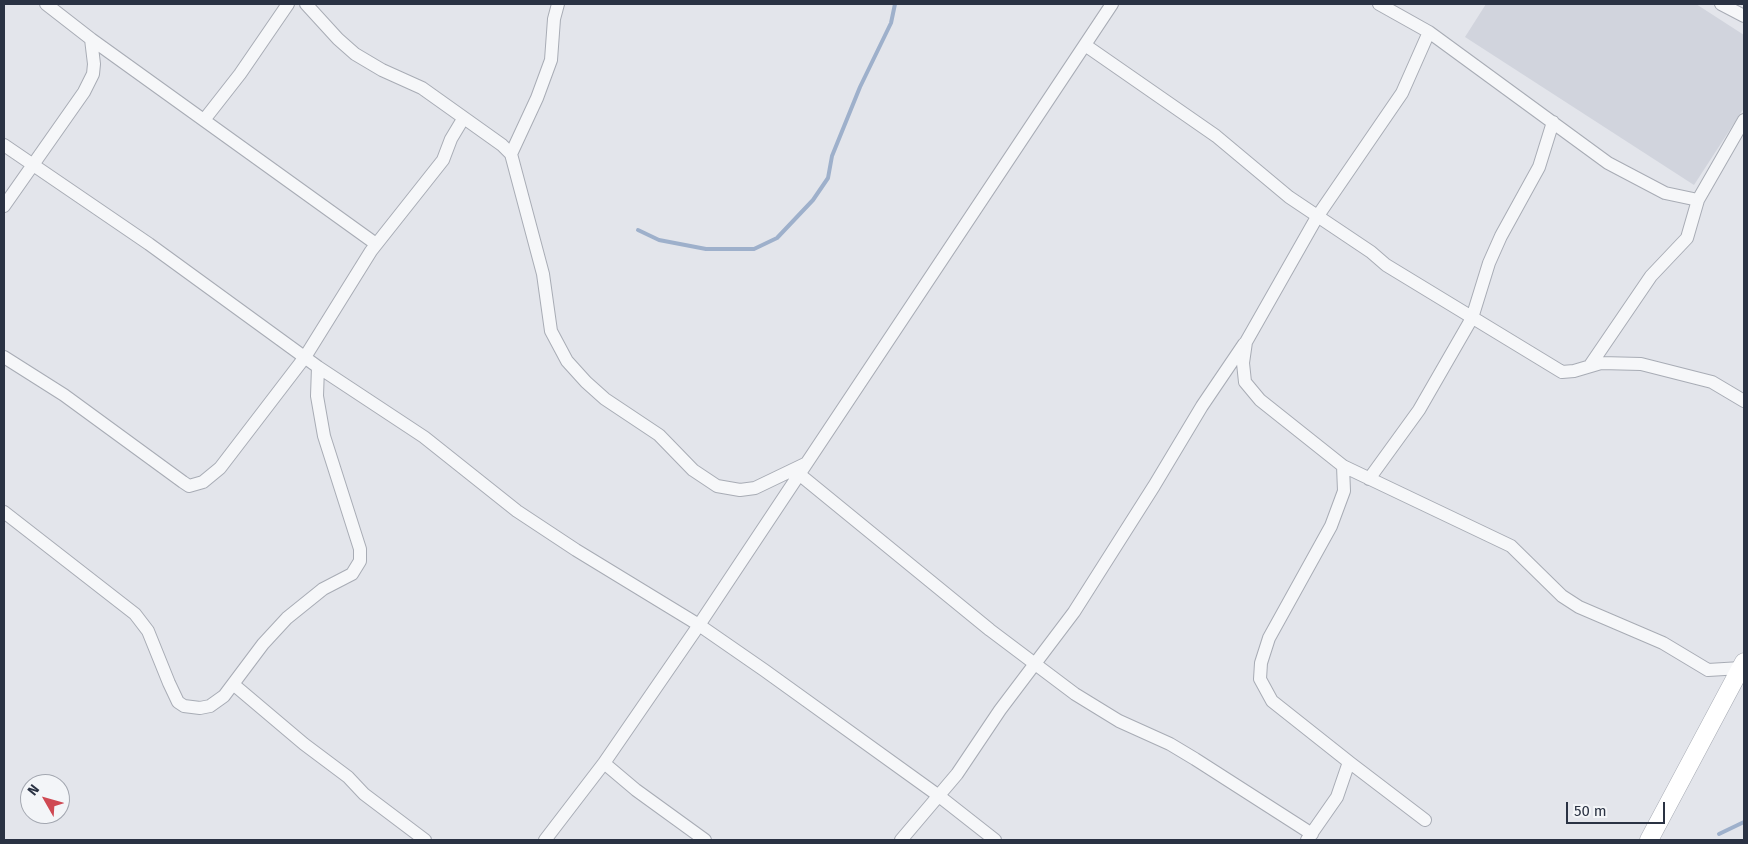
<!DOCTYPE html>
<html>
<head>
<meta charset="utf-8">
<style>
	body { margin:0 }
	#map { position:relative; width:1748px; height:844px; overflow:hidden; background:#e3e5eb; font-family:"Fira Sans",sans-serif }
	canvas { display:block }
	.frame { position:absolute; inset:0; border:5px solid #2a3243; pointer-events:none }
	.north { position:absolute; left:20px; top:774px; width:50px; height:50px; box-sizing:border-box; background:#f3f5f8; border:1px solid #a3a7b0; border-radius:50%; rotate:308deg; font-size:14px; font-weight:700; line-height:20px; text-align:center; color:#2a3243 }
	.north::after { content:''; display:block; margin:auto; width:18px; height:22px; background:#cf4953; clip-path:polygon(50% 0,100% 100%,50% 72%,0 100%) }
	.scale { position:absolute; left:1566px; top:802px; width:99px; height:22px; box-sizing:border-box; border:2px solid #2a3243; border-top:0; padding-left:6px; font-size:15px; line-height:18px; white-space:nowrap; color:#2a3243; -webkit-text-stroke:4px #f3f5f8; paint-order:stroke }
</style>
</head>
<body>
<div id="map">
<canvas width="1748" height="844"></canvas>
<div class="frame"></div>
<div class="north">N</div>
<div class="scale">50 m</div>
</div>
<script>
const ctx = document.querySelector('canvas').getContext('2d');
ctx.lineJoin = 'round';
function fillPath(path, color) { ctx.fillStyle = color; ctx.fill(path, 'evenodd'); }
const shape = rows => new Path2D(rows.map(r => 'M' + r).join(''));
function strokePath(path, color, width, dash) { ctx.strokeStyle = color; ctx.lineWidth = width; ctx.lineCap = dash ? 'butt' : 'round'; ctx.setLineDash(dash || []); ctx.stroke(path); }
const built = shape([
	[1486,4,1696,4,1744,35,1744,108,1694,185,1465,37]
]);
const stream = shape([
	[638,230,659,240,706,249,754,249,777,238,813,200,828,178,832,156,860,87,891,23,895,4],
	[1719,834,1744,822]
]);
const street = shape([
	[306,4,338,39,355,54,382,70,422,88,502,145,511,154,543,274,551,331,567,361,586,382,605,399,659,435,693,470,717,486,740,490,755,488,805,464],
	[1379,4,1429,32,1608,163,1665,193,1698,200],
	[1721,4,1744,16],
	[1429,32,1402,93,1317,217,1246,342,1243,363,1245,382,1260,400,1343,466,1511,546,1562,596,1579,607,1663,643,1708,670,1741,668],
	[91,39,376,244],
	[1085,45,1216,136,1289,197,1371,252,1386,265,1562,372,1574,371,1601,363,1641,364,1712,382,1744,401],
	[204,120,240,74,288,4],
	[4,145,149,244,318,367,424,437,517,511,576,550,699,625,764,670,939,796,995,840],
	[511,154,537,98,551,60,554,19,558,4],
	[4,206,84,92,93,74,94,64,91,39,46,4],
	[4,357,64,395,183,482,189,486,203,482,220,468,305,357,371,251,443,160,451,139,463,119],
	[1591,364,1651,276,1687,238,1698,200,1744,120],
	[799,474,990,630,1075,694,1119,721,1170,744,1195,759,1312,834],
	[1369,479,1419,410,1472,318,1489,263,1501,236,1539,167,1553,122],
	[4,512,135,614,148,631,169,683,178,702,184,706,200,708,210,706,224,696,233,684,304,744,348,777,364,794,425,840],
	[233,684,263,644,287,618,323,589,352,574,360,561,360,549,324,436,317,396,318,367],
	[1349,762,1425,820],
	[604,763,636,790,705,840],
	[545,840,604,763,699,625,1112,4],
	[901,840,957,774,1000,710,1074,612,1154,486,1202,406,1244,344],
	[1307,840,1337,797,1349,762,1272,701,1260,679,1261,663,1269,638,1331,526,1344,491,1343,466]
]);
const secondary = shape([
	[1649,840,1744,662]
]);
fillPath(built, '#d1d4dd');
strokePath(stream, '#9eb0cb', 4);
strokePath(street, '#a8acb5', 14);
strokePath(secondary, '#a8acb5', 19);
strokePath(street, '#f6f7f9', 12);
strokePath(secondary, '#fff', 18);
</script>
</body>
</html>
